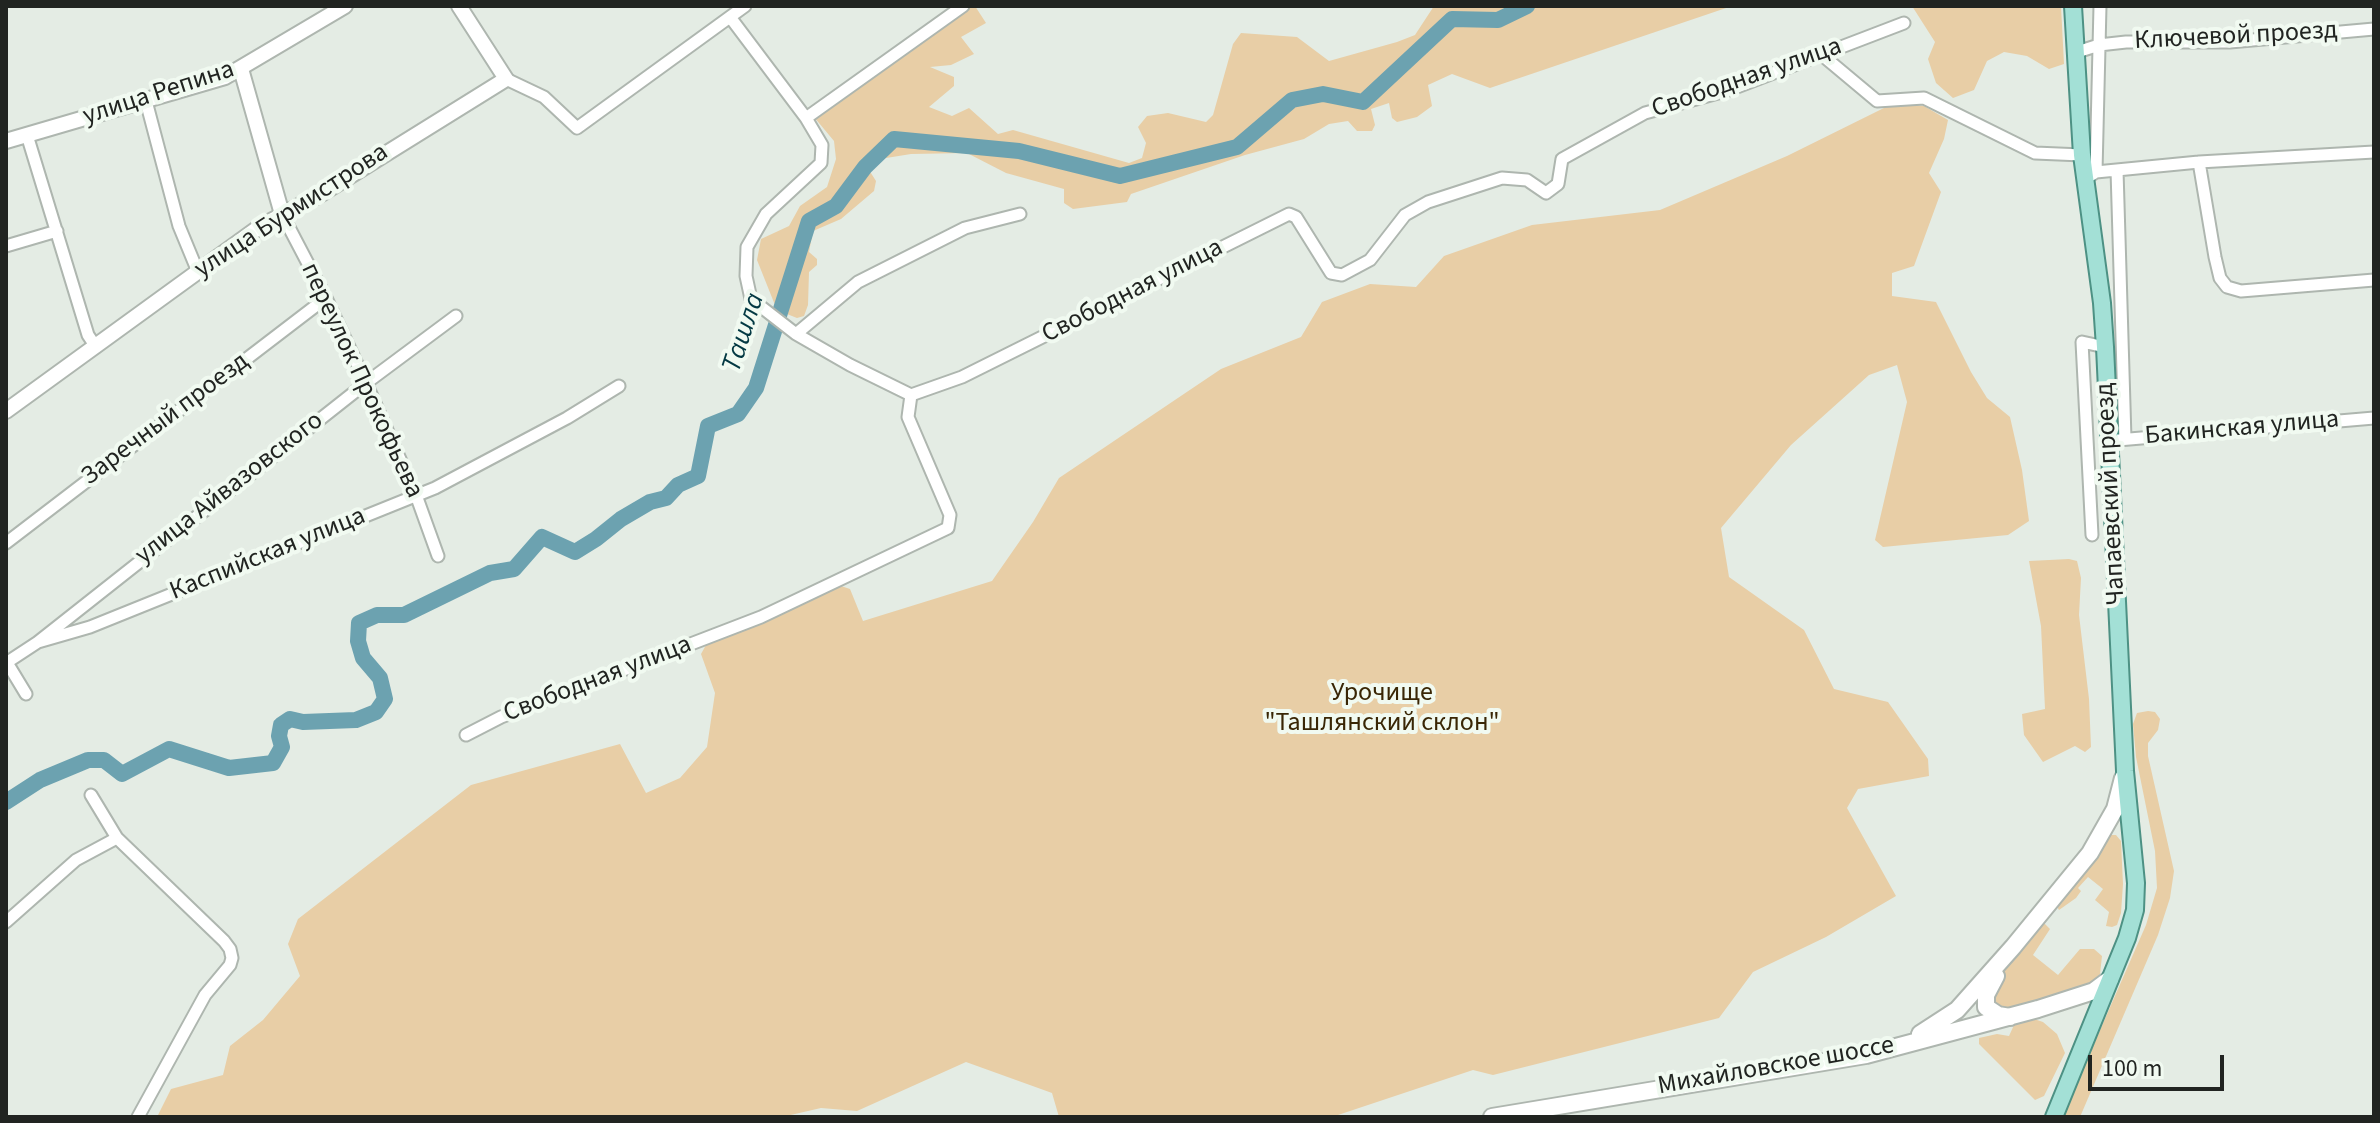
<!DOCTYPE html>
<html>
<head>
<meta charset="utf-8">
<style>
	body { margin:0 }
	#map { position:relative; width:2380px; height:1123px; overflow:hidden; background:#e4ece4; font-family:"Source Sans 3",sans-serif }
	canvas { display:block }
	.frame { position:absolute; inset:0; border:8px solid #212421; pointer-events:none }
	.scale { position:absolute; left:2088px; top:1055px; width:136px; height:36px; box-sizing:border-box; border:4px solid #212421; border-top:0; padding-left:10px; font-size:24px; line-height:28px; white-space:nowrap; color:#212421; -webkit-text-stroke:6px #f1faf1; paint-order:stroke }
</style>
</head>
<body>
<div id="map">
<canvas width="2380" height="1123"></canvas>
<div class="frame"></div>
<div class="scale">100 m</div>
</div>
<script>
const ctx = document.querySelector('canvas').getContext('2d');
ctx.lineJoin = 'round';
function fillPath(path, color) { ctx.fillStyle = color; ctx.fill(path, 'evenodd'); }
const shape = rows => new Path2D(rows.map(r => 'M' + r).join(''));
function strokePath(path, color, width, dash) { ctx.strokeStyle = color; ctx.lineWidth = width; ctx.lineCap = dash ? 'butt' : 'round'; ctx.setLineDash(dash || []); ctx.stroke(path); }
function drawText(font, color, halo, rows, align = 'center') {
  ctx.font = font + ' "Source Sans 3",sans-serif'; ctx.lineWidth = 8; ctx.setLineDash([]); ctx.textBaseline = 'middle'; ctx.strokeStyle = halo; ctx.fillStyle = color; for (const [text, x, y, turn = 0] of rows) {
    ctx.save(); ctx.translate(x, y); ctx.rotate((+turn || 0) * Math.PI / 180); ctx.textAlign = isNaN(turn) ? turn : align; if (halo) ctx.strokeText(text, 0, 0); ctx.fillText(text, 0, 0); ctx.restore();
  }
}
const green = shape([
	[969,6,975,6,986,23,961,37,974,54,951,65,930,67,954,77,954,86,929,107,952,116,969,108,998,134,1013,130,1129,163,1142,158,1146,143,1138,127,1147,116,1168,113,1206,122,1213,115,1233,44,1241,33,1297,37,1329,61,1397,42,1415,35,1434,6,1732,6,1490,88,1452,74,1428,85,1432,106,1417,117,1397,122,1392,118,1389,103,1371,109,1375,125,1372,131,1357,131,1348,121,1329,124,1304,139,1245,155,1131,194,1127,202,1073,209,1064,203,1064,189,1006,173,967,153,911,154,880,159,869,170,876,181,874,191,841,219,813,231,809,252,817,259,817,265,809,272,808,305,804,316,797,318,777,310,757,260,761,239,789,226,800,206,827,187,836,159,834,141,814,117],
	[1912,6,2061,6,2064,64,2049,69,2027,56,2004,52,1987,61,1974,90,1953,98,1936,83,1928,59,1935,42],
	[1892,104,1924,106,1948,120,1944,139,1929,173,1941,192,1914,266,1892,273,1892,296,1936,302,1971,372,1987,398,2010,417,2022,470,2029,521,2008,535,1883,547,1875,540,1907,402,1897,365,1869,375,1791,445,1721,528,1729,577,1804,630,1834,689,1888,702,1928,759,1929,776,1858,789,1847,808,1896,896,1826,937,1753,972,1719,1018,1493,1075,1473,1070,1332,1117,1059,1117,1052,1093,966,1062,857,1111,821,1108,782,1117,157,1117,171,1089,223,1075,230,1046,263,1020,300,976,288,944,298,919,471,785,620,744,646,793,680,778,707,747,715,693,701,654,706,645,764,623,841,586,850,589,863,621,992,581,1033,522,1059,478,1221,369,1301,337,1322,302,1370,284,1416,287,1444,256,1532,225,1660,210,1787,156],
	[2069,559,2077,561,2081,578,2079,615,2089,699,2091,747,2085,752,2075,746,2043,762,2024,735,2022,714,2045,709,2041,626,2029,561],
	[2148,711,2155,712,2160,719,2158,730,2148,743,2148,756,2174,871,2170,898,2158,935,2080,1117,2062,1117,2146,925,2157,888,2155,851,2136,757,2133,724,2137,713],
	[2110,835,2116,835,2121,841,2123,884,2121,913,2117,925,2112,927,2106,926,2109,912,2095,900,2103,889,2088,877,2078,888,2081,891,2076,898,2059,910,2056,905],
	[2044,923,2050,929,2033,955,2058,975,2080,949,2094,949,2102,956,2100,974,2084,992,2004,1010,1994,1005,1993,985,2039,925],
	[2034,1019,2043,1022,2057,1034,2065,1053,2044,1096,2035,1100,1979,1044,1979,1038,1997,1034,2009,1036,2014,1025]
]);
const river = shape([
	[6,802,40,780,88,760,104,760,122,774,169,749,229,768,273,763,282,747,279,736,281,725,290,719,303,722,356,720,376,712,385,699,380,678,363,658,358,641,359,623,377,615,404,615,490,573,514,569,542,537,575,552,596,539,621,519,650,502,666,498,678,485,698,476,708,426,738,414,756,388,809,221,836,206,865,167,894,139,1019,151,1120,176,1237,147,1292,100,1323,94,1363,102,1452,19,1498,20,1527,6]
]);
const minor = shape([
	[730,17,806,118,822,145,821,163,766,214,747,247,746,276,751,299,796,334,850,365,911,395],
	[2074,53,2099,45,2126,42,2230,42,2374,29],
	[1822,55,1877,101,1924,98,2035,153,2082,155],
	[506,79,544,97,577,128,745,6],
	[146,101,179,226,198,272],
	[806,118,963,6],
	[27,135,88,335,96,347],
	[2199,162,2215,257,2220,278,2227,287,2241,291,2374,280],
	[2117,170,2125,439],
	[2096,172,2100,6],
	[2085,179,2096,172,2199,162,2374,152],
	[282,214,326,298,366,383,416,495,438,556],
	[6,246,57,231],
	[796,334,858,282,965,228,1020,214],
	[2118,440,2374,418],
	[2092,535,2082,342,2105,347],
	[6,543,326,298],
	[38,642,90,627,435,488,567,418,619,386],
	[6,661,26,694],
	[6,663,38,642,366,383,456,316],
	[466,735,501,717,761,617,948,528,950,515,908,417,911,395,962,377,1289,214,1296,217,1331,273,1342,275,1370,260,1405,215,1428,202,1502,178,1527,180,1546,193,1558,184,1562,159,1645,113,1729,90,1904,23],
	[91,795,117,838,224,941,230,949,232,958,230,965,205,995,138,1117],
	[6,922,76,860,117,838]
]);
const tertiary = shape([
	[241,69,282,214],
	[6,141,225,77,345,6],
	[6,411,258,228,321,194,506,79,459,6]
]);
const secondary = shape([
	[1996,976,1986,995,1986,1007,1998,1015,2010,1017],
	[1920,1034,1957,1010,2013,947,2090,853,2115,809,2123,778],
	[1492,1117,1866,1055,2038,1009,2094,991,2110,979]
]);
const primary = shape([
	[2054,1117,2127,938,2135,910,2136,883,2125,771,2105,347,2102,303,2082,155,2073,6]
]);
const streetNames = [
	["Ключевой проезд",2236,37,-3],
	["Свободная улица",1747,79,-19],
	["улица Репина",159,94,-18],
	["улица Бурмистрова",292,212,-33],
	["Свободная улица",1133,292,-27],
	["переулок Прокофьева",361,381,65],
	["Заречный проезд",166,420,-37],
	["Бакинская улица",2242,429,-5],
	["улица Айвазовского",230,489,-38],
	["Чапаевский проезд",2112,494,-93],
	["Каспийская улица",268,555,-22],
	["Свободная улица",598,680,-21],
	["Михайловское шоссе",1776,1067,-10]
];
const parkNames = [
	["Урочище",1382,694],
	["\"Ташлянский склон\"",1382,724]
];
const waterNames = [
	["Ташла",745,333,-72]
];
fillPath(green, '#e8cea6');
strokePath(river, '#6ca2b0', 16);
strokePath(minor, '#aeb6af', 15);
strokePath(tertiary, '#aeb6af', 18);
strokePath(secondary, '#aeb6af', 20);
strokePath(primary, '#4d9184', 20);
strokePath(minor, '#fff', 11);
strokePath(tertiary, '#fff', 14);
strokePath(secondary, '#fff', 16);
strokePath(primary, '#a3e0d6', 16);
drawText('26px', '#212421', '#f1faf1', streetNames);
drawText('26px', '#392605', '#f1faf1', parkNames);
drawText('italic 28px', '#033943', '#f1faf1', waterNames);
</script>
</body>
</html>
